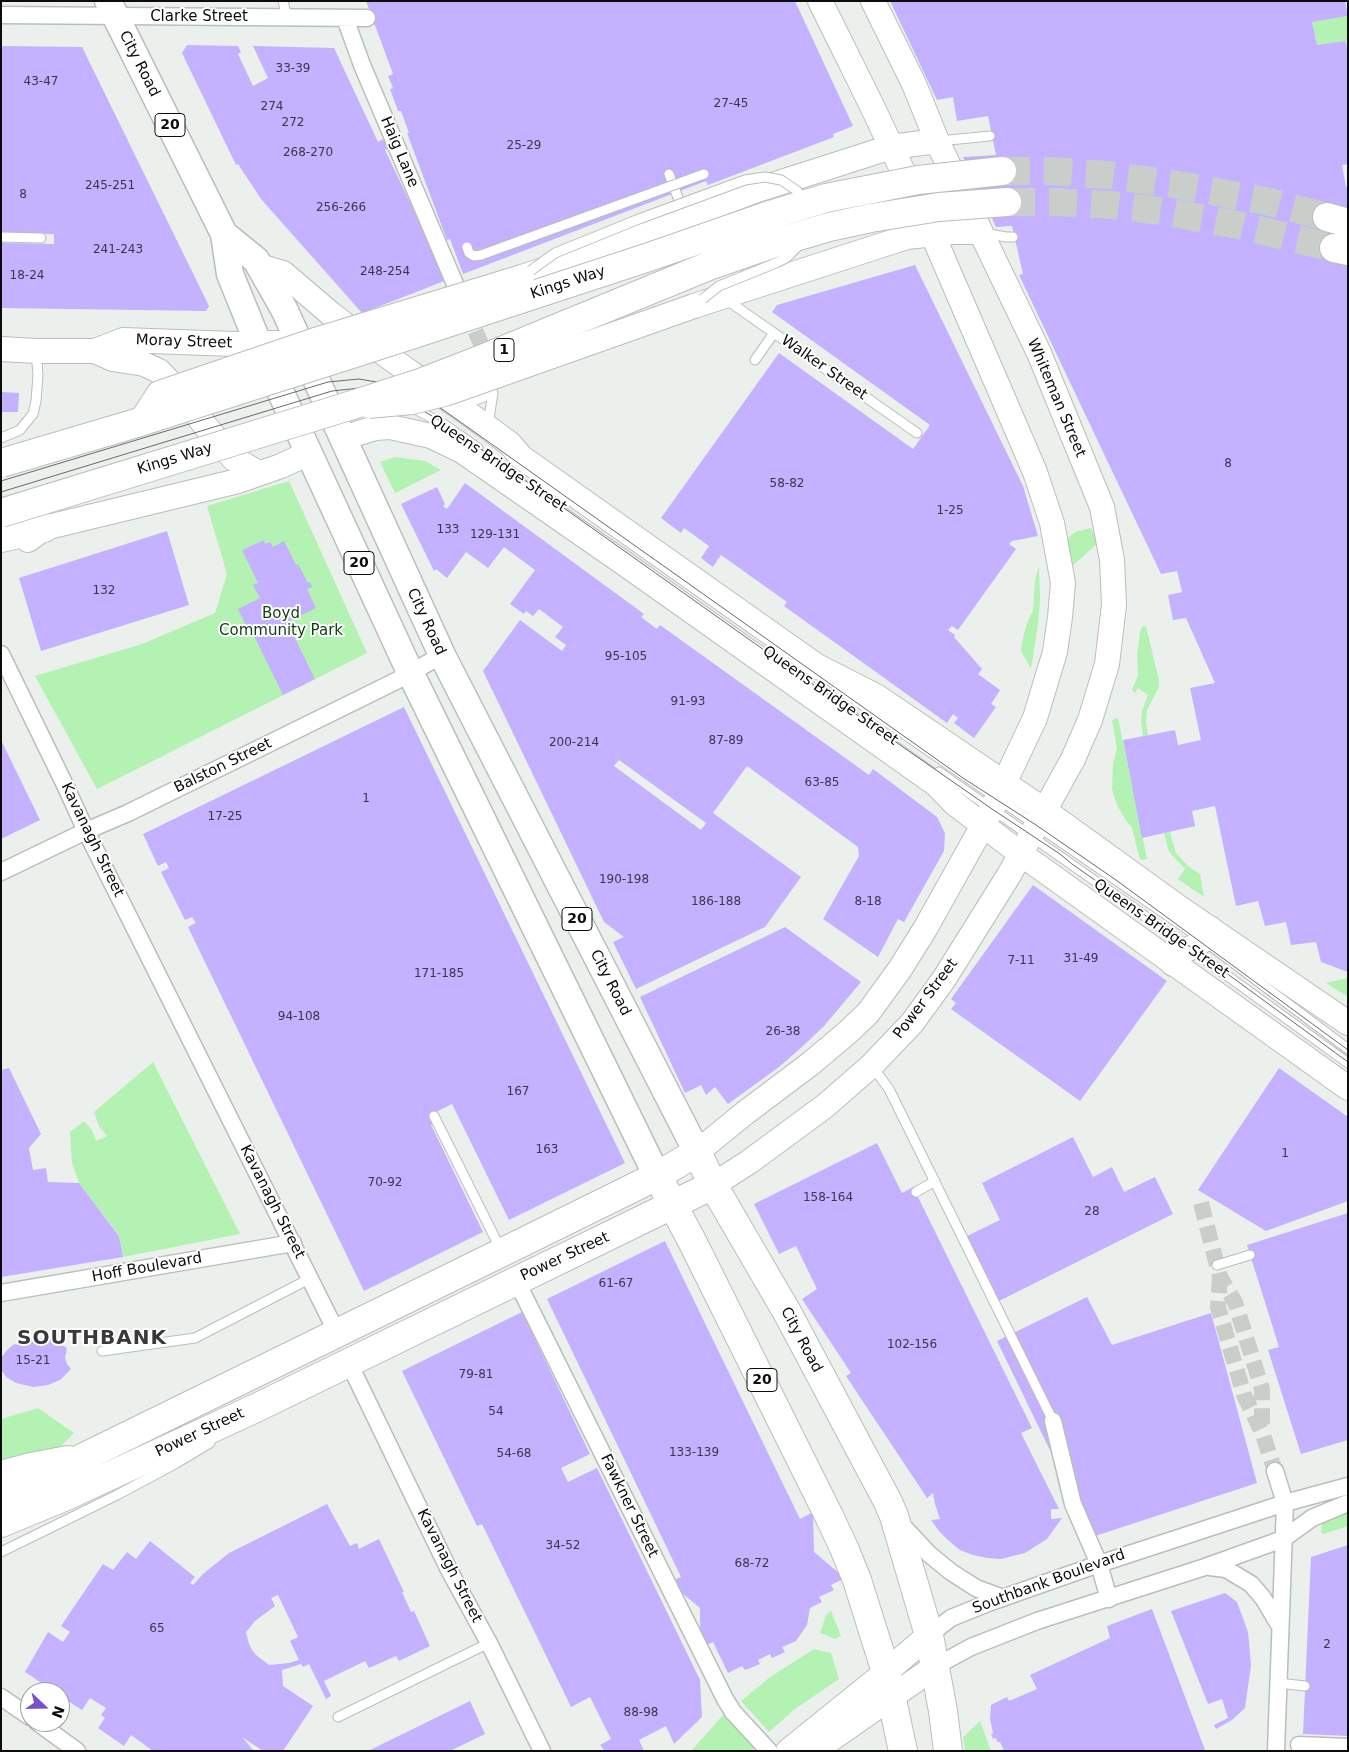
<!DOCTYPE html>
<html>
<head>
<meta charset="utf-8">
<style>
	body { margin:0 }
	#map { position:relative; width:1349px; height:1752px; overflow:hidden; background:#ecf0ec; font-family:"DejaVu Sans",sans-serif }
	canvas { display:block }
	.frame { position:absolute; inset:0; border:2px solid #0c0d0b; pointer-events:none }
	.north { position:absolute; left:20px; top:1682px; width:50px; height:50px; box-sizing:border-box; background:#fff; border:1px solid #9e9e9d; border-radius:50%; rotate:111deg; font-size:14px; font-weight:700; line-height:20px; text-align:center; color:#0c0d0b }
	.north::after { content:''; display:block; margin:auto; width:18px; height:22px; background:#7851ca; clip-path:polygon(50% 0,100% 100%,50% 72%,0 100%) }
</style>
</head>
<body>
<div id="map">
<canvas width="1349" height="1752"></canvas>
<div class="frame"></div>
<div class="north">N</div>
</div>
<script>
const ctx = document.querySelector('canvas').getContext('2d');
ctx.lineJoin = 'round';
function fillPath(path, color) { ctx.fillStyle = color; ctx.fill(path, 'evenodd'); }
const shape = rows => new Path2D(rows.map(r => 'M' + r).join(''));
function strokePath(path, color, width, dash) { ctx.strokeStyle = color; ctx.lineWidth = width; ctx.lineCap = dash ? 'butt' : 'round'; ctx.setLineDash(dash || []); ctx.stroke(path); }
function drawText(font, color, halo, rows, align = 'center') {
  ctx.font = font + ' "DejaVu Sans",sans-serif'; ctx.lineWidth = 4; ctx.setLineDash([]); ctx.textBaseline = 'middle'; ctx.strokeStyle = halo; ctx.fillStyle = color; for (const [text, x, y, turn = 0] of rows) {
    ctx.save(); ctx.translate(x, y); ctx.rotate((+turn || 0) * Math.PI / 180); ctx.textAlign = isNaN(turn) ? turn : align; if (halo) ctx.strokeText(text, 0, 0); ctx.fillText(text, 0, 0); ctx.restore();
  }
}
const green = shape([
	[1348,16,1348,52,1345,41,1317,45,1312,22],
	[395,457,425,461,441,470,395,493,380,462],
	[289,481,367,653,97,789,35,676,142,644,215,613,227,574,207,506],
	[1091,528,1093,531,1097,544,1071,567,1067,544,1068,538,1075,532],
	[1039,566,1040,599,1038,624,1031,669,1021,651,1022,642,1026,626,1033,610,1035,580],
	[1146,626,1159,680,1159,687,1147,710,1146,723,1148,735,1143,736,1141,722,1142,711,1148,695,1138,688,1135,693,1132,690,1138,675,1137,655,1140,633,1142,627],
	[1118,718,1147,859,1140,860,1132,828,1125,819,1117,805,1112,789,1113,763,1117,749,1112,720],
	[1170,832,1176,853,1188,866,1200,874,1204,897,1178,879,1185,869,1171,854,1168,849,1164,833],
	[1348,978,1348,997,1326,983],
	[153,1062,240,1234,123,1257,119,1235,79,1183,72,1163,70,1132,84,1121,92,1130,96,1141,107,1136,99,1126,94,1112],
	[38,1408,74,1433,61,1446,31,1456,1,1464,1,1419],
	[1342,1513,1348,1513,1348,1526,1324,1534,1321,1533,1322,1521],
	[831,1611,841,1636,835,1639,820,1633,826,1615],
	[814,1649,831,1653,839,1679,795,1709,769,1732,741,1701,770,1677],
	[724,1714,755,1747,752,1751,691,1751],
	[980,1721,991,1751,965,1751,963,1737]
]);
const building = shape([
	[366,1,795,1,853,126,833,134,834,137,708,185,706,181,463,274,450,239,447,240,407,133,409,133,401,111,398,111,390,89,393,88,388,76,393,74],
	[890,1,1345,1,1348,16,1312,22,1317,45,1345,41,1348,52,1348,164,1342,165,1346,187,1348,187,1348,972,1321,962,1316,942,1291,945,1286,922,1265,926,1258,901,1236,906,1215,806,1192,811,1195,826,1142,838,1123,740,1175,730,1178,745,1201,740,1190,688,1215,683,1186,618,1173,620,1168,595,1182,592,1177,571,1161,574,1019,275,1023,274,1012,226,996,227,963,157,996,155,988,116,957,121,953,97,937,100],
	[187,45,238,46,241,52,238,54,253,86,268,78,253,46,334,48,378,142,383,139,388,149,385,150,447,280,362,313,261,199,238,164,236,165,182,53],
	[1,46,82,47,209,306,206,311,1,308,1,243,54,244,54,234,1,233],
	[915,265,1023,486,1038,536,1012,541,1009,544,1016,549,958,630,952,626,948,630,955,635,954,637,982,669,978,674,1000,690,991,704,996,707,974,738,954,723,958,718,953,714,947,723,784,606,787,602,721,555,713,567,701,558,709,546,684,528,681,533,661,518,779,353,913,449,930,425,772,312,777,305],
	[1,392,19,393,18,412,1,412],
	[465,483,644,614,641,617,657,629,660,625,869,775,873,769,937,817,945,833,944,851,904,922,898,919,878,957,823,919,859,856,858,847,747,766,713,813,801,877,765,927,636,989,613,942,624,937,604,922,483,671,520,620,562,651,566,645,555,637,563,627,539,609,533,616,526,611,524,614,510,604,535,570,504,547,488,568,466,552,447,578,436,569,434,571,401,504,437,487,445,504,443,506,447,509],
	[619,760,706,823,701,830,614,766],
	[167,531,189,605,41,651,19,578],
	[264,540,265,544,270,542,273,547,284,541,296,565,298,564,308,583,310,582,312,587,307,589,316,608,287,622,315,679,283,695,253,634,261,630,259,627,249,632,238,609,260,598,253,585,258,583,242,550],
	[404,707,625,1163,509,1220,452,1104,432,1114,436,1123,431,1125,483,1232,364,1291,188,927,196,923,192,917,185,920,161,872,169,868,166,862,158,866,143,834],
	[1,740,40,820,1,839],
	[1033,885,1167,981,1080,1101,951,1009,956,1003,951,999],
	[785,927,861,982,824,1026,803,1046,779,1067,728,1104,715,1087,706,1095,701,1085,685,1093,640,997],
	[9,1068,41,1134,29,1148,33,1170,46,1168,48,1182,79,1183,119,1236,123,1257,1,1277,1,1070],
	[1279,1068,1348,1117,1348,1201,1266,1231,1198,1190],
	[1073,1137,1093,1177,1112,1167,1124,1192,1155,1177,1173,1214,997,1302,965,1237,1000,1220,982,1183],
	[877,1143,902,1193,913,1187,1032,1428,1021,1433,1059,1509,1051,1509,1051,1519,1062,1518,1047,1539,1025,1553,1001,1559,987,1558,973,1555,960,1550,949,1541,939,1531,931,1520,940,1519,935,1504,933,1493,927,1498,846,1376,851,1373,802,1299,817,1289,796,1246,779,1254,754,1204],
	[1348,1213,1348,1440,1301,1454,1268,1350,1279,1347,1247,1245],
	[665,1241,800,1519,813,1512,814,1552,845,1578,831,1585,834,1590,819,1597,822,1602,810,1608,807,1625,796,1641,782,1647,785,1652,772,1658,770,1654,758,1660,760,1664,745,1670,742,1666,728,1673,713,1642,700,1648,700,1608,669,1582,681,1577,547,1299],
	[1087,1297,1112,1345,1211,1313,1257,1483,1092,1537,997,1341],
	[522,1312,590,1454,561,1468,568,1482,597,1468,700,1680,702,1717,674,1744,666,1726,639,1740,644,1751,605,1751,600,1745,611,1739,590,1697,571,1707,482,1524,477,1526,402,1371],
	[35,1338,53,1340,67,1348,65,1358,67,1364,71,1369,60,1380,48,1385,33,1387,16,1383,6,1377,2,1371,1,1358,7,1350,13,1345],
	[327,1504,350,1546,357,1543,359,1549,379,1539,404,1592,402,1592,411,1612,414,1611,430,1646,399,1661,396,1656,369,1668,365,1661,324,1681,331,1696,326,1699,309,1664,303,1667,301,1664,282,1670,283,1686,313,1706,283,1751,263,1751,242,1737,254,1751,153,1751,131,1735,124,1746,98,1728,105,1718,101,1715,106,1708,90,1698,82,1710,60,1696,60,1692,55,1692,25,1672,48,1632,63,1642,70,1632,61,1626,103,1564,113,1570,127,1552,136,1559,150,1541,195,1577,190,1583,193,1585,203,1574,229,1553],
	[278,1595,298,1637,290,1641,299,1660,289,1663,269,1665,256,1655,252,1650,249,1644,246,1632,255,1621,275,1606,271,1598],
	[1348,1545,1348,1736,1303,1734,1311,1557],
	[1225,1593,1237,1602,1248,1632,1251,1665,1245,1708,1232,1720,1216,1729,1214,1725,1228,1718,1222,1699,1208,1704,1171,1611],
	[1152,1609,1205,1750,1004,1751,1000,1742,997,1742,996,1738,993,1739,991,1734,993,1733,990,1719,991,1705,1007,1697,1009,1701,1037,1689,1030,1675,1110,1638,1107,1626],
	[470,1701,485,1734,450,1751,368,1751]
]);
const streetTunnel = shape([
	[466,309,481,344,502,387],
	[1201,1203,1220,1277,1235,1302,1262,1389,1262,1432],
	[1220,1277,1218,1307,1244,1395,1262,1432,1275,1471]
]);
const highwayTunnel = shape([
	[1002,171,1051,171,1107,175,1173,184,1266,201,1327,217],
	[1007,202,1056,202,1112,205,1167,212,1238,225,1334,248]
]);
const lane = shape([
	[283,1,287,18],
	[939,141,990,136],
	[669,174,680,203],
	[984,233,1006,237,1013,237],
	[1,237,41,238],
	[731,303,917,433],
	[755,360,774,333],
	[461,406,493,393],
	[411,407,445,425,478,448],
	[488,424,493,393],
	[1,438,20,430,33,414,36,401,38,375,36,351],
	[836,687,1203,940,1348,1049],
	[939,772,1131,906,1348,1063],
	[872,1066,889,1089,1053,1421],
	[434,1116,501,1250],
	[916,1192,935,1181],
	[1217,1265,1250,1255],
	[102,1351,195,1338,311,1278],
	[1,1552,117,1495,175,1464,210,1443],
	[1278,1683,1305,1686],
	[338,1717,489,1643]
]);
const street = shape([
	[1,15,367,18],
	[345,18,362,65,455,284],
	[1,654,65,785,86,831,337,1333],
	[1,872,86,831,128,813,396,681,442,655],
	[516,1280,725,1699,733,1712,769,1751],
	[1,1293,293,1243],
	[349,1363,449,1570,489,1643,542,1751],
	[1053,1421,1073,1504,1099,1564,1109,1599],
	[1275,1471,1285,1503,1276,1751],
	[901,1524,929,1554,951,1572,976,1588,1003,1598],
	[1210,1567,1226,1569,1251,1584,1263,1598,1279,1625],
	[929,1635,951,1618,988,1603,1099,1564,1285,1503,1348,1486],
	[936,1666,971,1647,1037,1621,1205,1567,1283,1539,1312,1518,1348,1503],
	[1,1697,30,1717],
	[37,1722,77,1751],
	[1299,1745,1348,1747]
]);
const secondary = shape([
	[259,266,283,273,331,314,369,343,487,427,510,444,521,457,817,666,876,696,1044,810,1181,909,1348,1023],
	[522,277,573,260,757,190,891,147,937,141],
	[694,306,907,237,952,232,980,232],
	[1,349,36,351,95,351,123,340,234,344,277,343],
	[95,351,113,359,144,364,159,371,182,395,207,428,234,459,259,473],
	[343,438,375,428,390,427,431,436,462,451,625,564,937,785,954,803,1021,854,1348,1088],
	[28,540,44,528,238,481,281,466,309,453],
	[1173,964,1182,952,1197,945,1203,940,1210,928],
	[697,1152,745,1113,810,1064,847,1033,868,1013,900,969,925,929,992,809,1035,718,1055,652,1060,617,1063,583,1052,523,1035,472,932,233,872,106,820,1],
	[713,1185,749,1162,825,1106,871,1066,912,1023,944,979,1009,875,1073,759,1090,720,1107,664,1114,605,1112,560,1102,507,1039,353,937,141,914,84,873,1],
	[788,1751,886,1672,929,1635],
	[814,1751,936,1666]
]);
const primary = shape([
	[108,1,224,234,230,274,258,343,410,672,657,1176],
	[224,234,256,260,284,309,442,655,697,1152]
]);
const highway = shape([
	[1327,217,1348,223],
	[1334,248,1348,251],
	[1,538,44,528],
	[665,1190,693,1243,830,1518,844,1548,857,1580,886,1672,903,1751],
	[1,1475,31,1467,68,1460],
	[1,1500,45,1482,80,1459,517,1245,657,1176,697,1152,713,1185,788,1314,888,1502,894,1516,929,1635,943,1711,948,1751],
	[1,1523,64,1497,258,1407,713,1185]
]);
const tram = shape([
	[1,481,328,382,359,379,388,384,400,388,442,409,963,778,1036,825,1116,880,1348,1050],
	[1,492,332,391,360,388,373,390,408,402,444,423,788,667,992,809,1060,854,1072,864,1192,948,1348,1062]
]);
const laneBridge = shape([
	[467,247,469,253,474,256,481,255,704,174],
	[522,277,555,253,639,219,745,180,765,177,781,180,796,190,805,200],
	[694,306,719,286,776,263,786,258,800,244]
]);
const secondaryBridge = shape([
	[369,406,412,402,448,393,694,306],
	[140,422,159,393,312,341,522,277]
]);
const highwayBridge = shape([
	[1,463,140,422,408,336,649,257,767,216,826,198,918,180,1002,171],
	[1,513,349,406,420,383,482,359,711,265,775,243,829,227,871,218,939,207,1007,202]
]);
const numberNames = [
	["33-39",293,69],
	["43-47",41,82],
	["27-45",731,104],
	["274",272,107],
	["272",293,123],
	["25-29",524,146],
	["268-270",308,153],
	["245-251",110,186],
	["8",23,195],
	["256-266",341,208],
	["241-243",118,250],
	["248-254",385,272],
	["18-24",27,276],
	["8",1228,464],
	["58-82",787,484],
	["1-25",950,511],
	["133",448,530],
	["129-131",495,535],
	["132",104,591],
	["95-105",626,657],
	["91-93",688,702],
	["87-89",726,741],
	["200-214",574,743],
	["63-85",822,783],
	["1",366,799],
	["17-25",225,817],
	["190-198",624,880],
	["186-188",716,902],
	["8-18",868,902],
	["31-49",1081,959],
	["7-11",1021,961],
	["171-185",439,974],
	["94-108",299,1017],
	["26-38",783,1032],
	["167",518,1092],
	["163",547,1150],
	["1",1285,1154],
	["70-92",385,1183],
	["158-164",828,1198],
	["28",1092,1212],
	["61-67",616,1284],
	["102-156",912,1345],
	["15-21",33,1361],
	["79-81",476,1375],
	["54",496,1412],
	["133-139",694,1453],
	["54-68",514,1454],
	["34-52",563,1546],
	["68-72",752,1564],
	["65",157,1629],
	["2",1327,1645],
	["88-98",641,1713]
];
const shields = [
	[170,125,30],
	[504,350,20],
	[359,563,30],
	[577,919,30],
	[762,1380,30]
];
const shieldNames = [
	["20",170,125],
	["1",504,350],
	["20",359,563],
	["20",577,919],
	["20",762,1380]
];
const streetNames = [
	["Clarke Street",199,17],
	["City Road",139,64,63],
	["Haig Lane",399,152,67],
	["Kings Way",568,283,-18],
	["Moray Street",184,342,2],
	["Walker Street",824,368,35],
	["Whiteman Street",1056,398,67],
	["Kings Way",175,459,-17],
	["Queens Bridge Street",498,464,34],
	["City Road",426,622,65],
	["Queens Bridge Street",830,696,35],
	["Balston Street",223,766,-26],
	["Kavanagh Street",92,840,64],
	["Queens Bridge Street",1161,929,35],
	["City Road",610,983,63],
	["Power Street",926,999,-53],
	["Kavanagh Street",272,1202,63],
	["Power Street",565,1257,-25],
	["Hoff Boulevard",147,1268,-10],
	["City Road",801,1340,62],
	["Power Street",200,1433,-25],
	["Fawkner Street",629,1506,64],
	["Kavanagh Street",449,1566,63],
	["Southbank Boulevard",1049,1582,-20]
];
const parkNames = [
	["Boyd",281,614],
	["Community Park",281,631]
];
const districtNames = [
	["SOUTHBANK",92,1339]
];
fillPath(green, '#b3f2b2');
fillPath(building, '#c4b1ff');
strokePath(streetTunnel, '#caceca', 16, [16, 8]);
strokePath(highwayTunnel, '#caceca', 28, [28, 14]);
strokePath(lane, '#babeba', 11);
strokePath(street, '#babeba', 19);
strokePath(secondary, '#babeba', 26);
strokePath(primary, '#babeba', 29);
strokePath(highway, '#babeba', 30);
strokePath(lane, '#fff', 9);
strokePath(street, '#fff', 16);
strokePath(secondary, '#fff', 24);
strokePath(primary, '#fff', 26);
strokePath(highway, '#fff', 28);
strokePath(tram, '#686a67', 1);
strokePath(laneBridge, '#babeba', 11, []);
strokePath(secondaryBridge, '#babeba', 26, []);
strokePath(highwayBridge, '#babeba', 30, []);
strokePath(laneBridge, '#fff', 9);
strokePath(secondaryBridge, '#fff', 24);
strokePath(highwayBridge, '#fff', 28);
drawText('12px', '#3a3648', null, numberNames);
for (const [x, y, w] of shields) { const box = new Path2D(); box.roundRect(x - w / 2, y - 11.5, w, 23, 4); ctx.fillStyle = '#fff'; ctx.fill(box); strokePath(box, '#0c0d0b', 1); }
drawText('bold 14px', '#0c0d0b', null, shieldNames);
drawText('15px', '#0c0d0b', '#fff', streetNames);
drawText('15px', '#103c13', '#fff', parkNames);
ctx.letterSpacing = '1px';
drawText('bold 20px', '#373a37', '#fff', districtNames);
ctx.letterSpacing = '0px';
</script>
</body>
</html>
